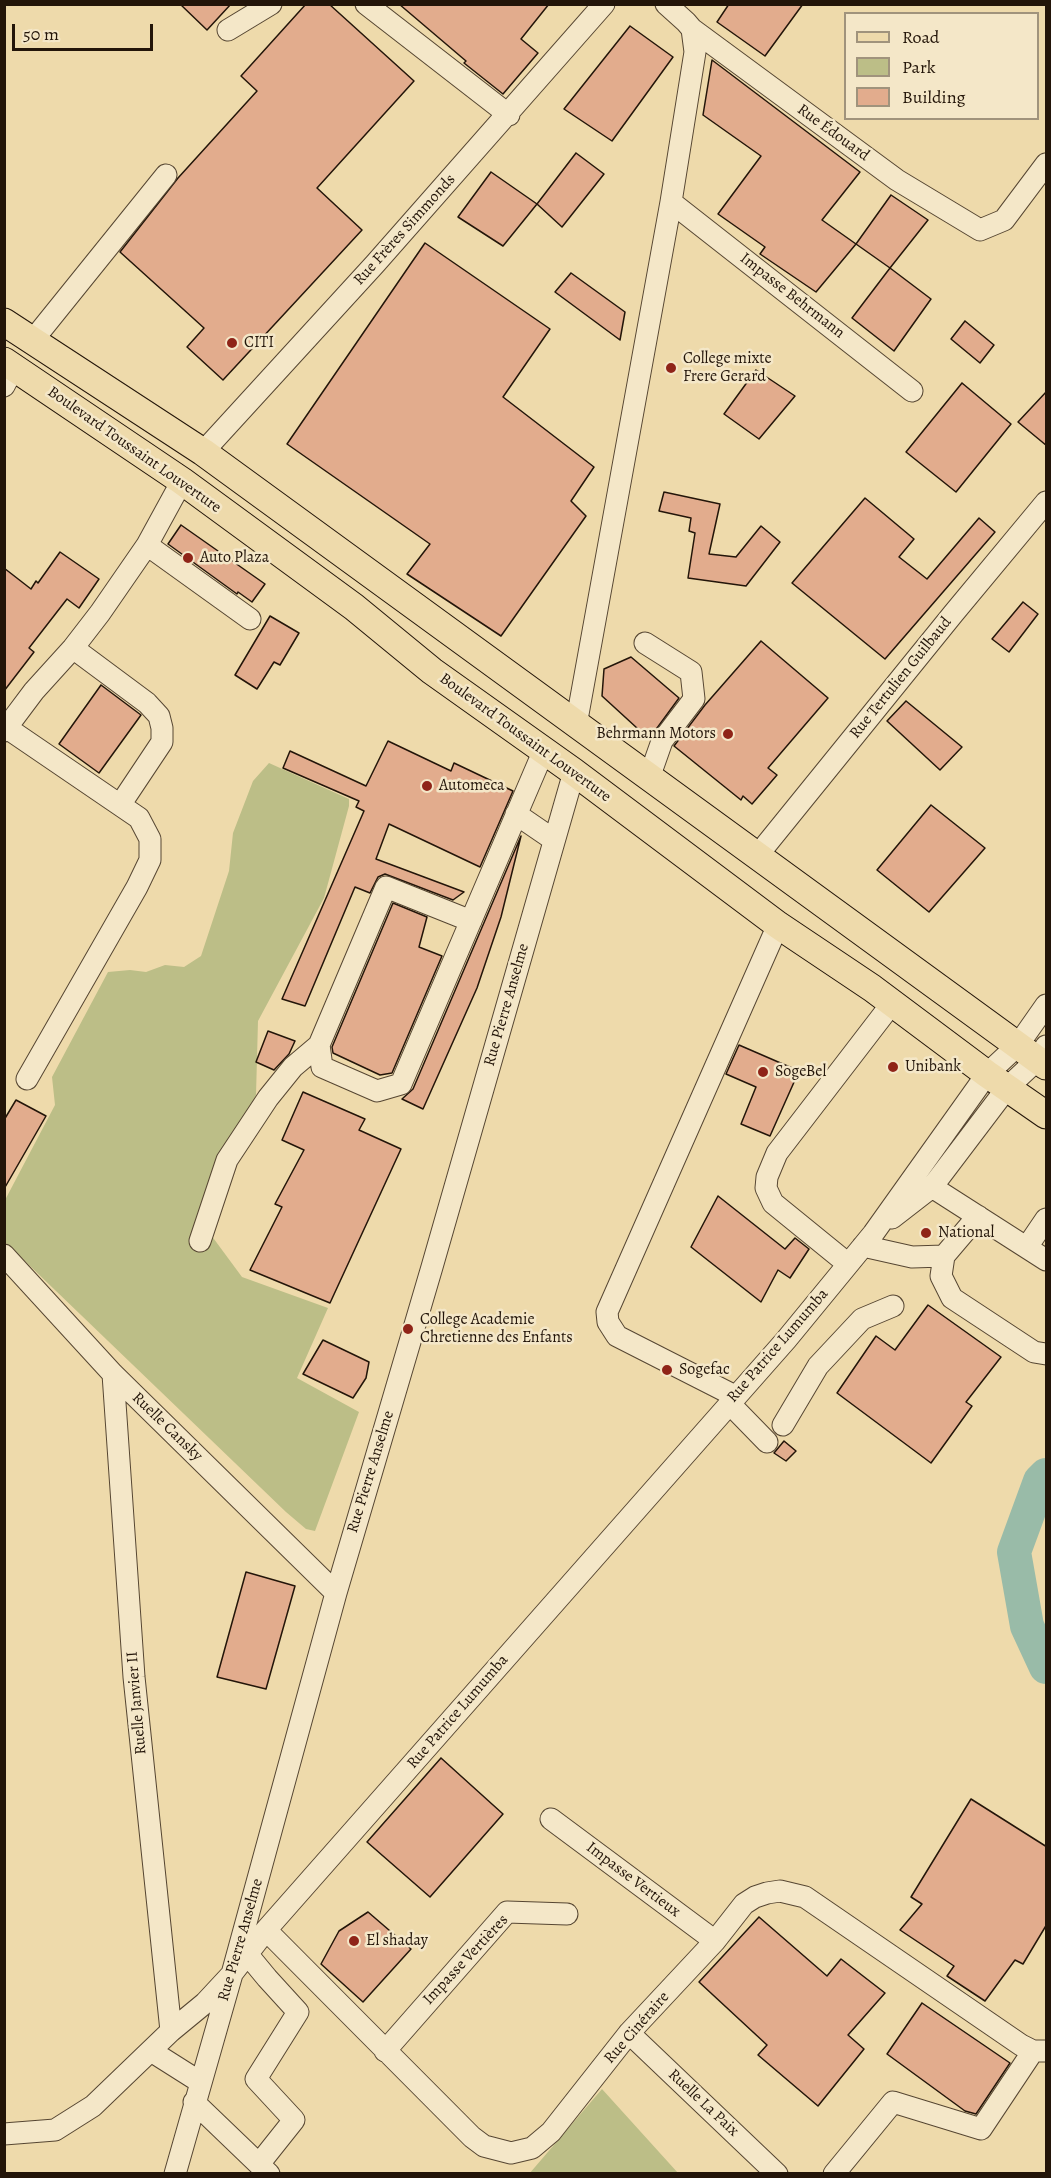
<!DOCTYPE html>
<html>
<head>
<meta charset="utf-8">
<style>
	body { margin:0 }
	#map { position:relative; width:1051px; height:2178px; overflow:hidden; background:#eedaab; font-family:Alegreya,serif }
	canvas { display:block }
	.frame { position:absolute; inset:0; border:6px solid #231509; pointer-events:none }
	.legend { position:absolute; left:844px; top:12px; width:195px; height:108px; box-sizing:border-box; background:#f4e7c8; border:2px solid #a0937c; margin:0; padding:8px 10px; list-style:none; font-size:18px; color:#231509 }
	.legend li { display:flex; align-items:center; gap:12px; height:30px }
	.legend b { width:30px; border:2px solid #a0937c }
	.scale { position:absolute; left:12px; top:24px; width:141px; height:27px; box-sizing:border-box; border:3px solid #231509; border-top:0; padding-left:8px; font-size:18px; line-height:21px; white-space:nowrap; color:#231509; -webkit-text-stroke:4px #f4e7c8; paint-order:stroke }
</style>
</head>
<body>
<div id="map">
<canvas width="1051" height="2178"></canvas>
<div class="frame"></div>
<ul class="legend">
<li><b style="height:8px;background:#eedaab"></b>Road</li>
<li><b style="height:16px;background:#bcbe87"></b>Park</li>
<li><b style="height:16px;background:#e2ac8d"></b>Building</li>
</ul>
<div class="scale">50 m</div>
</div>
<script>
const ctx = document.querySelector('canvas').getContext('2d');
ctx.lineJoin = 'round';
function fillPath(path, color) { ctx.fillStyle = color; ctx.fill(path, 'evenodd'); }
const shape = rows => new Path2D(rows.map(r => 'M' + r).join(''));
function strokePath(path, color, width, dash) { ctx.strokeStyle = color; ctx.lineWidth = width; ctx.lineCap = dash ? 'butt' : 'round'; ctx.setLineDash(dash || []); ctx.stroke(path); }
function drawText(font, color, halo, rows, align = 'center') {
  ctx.font = font + ' Alegreya,serif'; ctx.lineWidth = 5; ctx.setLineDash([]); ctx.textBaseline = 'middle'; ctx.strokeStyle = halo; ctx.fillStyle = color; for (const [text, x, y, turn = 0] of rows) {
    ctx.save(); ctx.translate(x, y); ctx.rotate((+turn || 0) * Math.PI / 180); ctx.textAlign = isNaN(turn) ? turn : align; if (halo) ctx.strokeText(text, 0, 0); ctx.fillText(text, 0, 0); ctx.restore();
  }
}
const green = shape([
	[269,763,349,799,349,806,324,898,258,1021,256,1095,197,1216,242,1277,328,1308,297,1378,359,1412,315,1531,306,1529,286,1512,5,1242,4,1202,55,1105,52,1077,108,972,130,970,146,972,165,965,184,967,201,956,229,871,233,833,253,781],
	[602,2089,678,2173,529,2174]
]);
const river = shape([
	[1046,1475,1040,1481,1014,1552,1027,1626,1046,1667]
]);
const building = shape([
	[180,4,231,4,207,30,180,4],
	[306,4,329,4,414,81,317,188,362,230,223,380,187,347,204,328,120,252,178,178,257,91,241,76,306,4],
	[399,4,549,4,521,39,538,53,503,94,464,63,466,61,399,4],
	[729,4,803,4,765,56,717,22,729,4],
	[630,26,673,57,612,141,564,109,630,26],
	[712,60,860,172,822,220,856,244,816,292,760,254,765,247,718,214,761,156,703,115,712,60],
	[576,153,604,174,562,227,537,204,576,153],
	[491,172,537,204,503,246,458,217,491,172],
	[891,195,928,220,890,268,856,244,891,195],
	[425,243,550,329,503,397,594,467,571,501,586,516,501,636,407,574,430,544,287,444,425,243],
	[890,268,931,299,894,351,852,318,890,268],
	[571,273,625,312,620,340,555,292,571,273],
	[965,321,994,345,980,363,951,339,965,321],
	[756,370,795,396,759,439,724,414,756,370],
	[962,383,1011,424,956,492,906,452,962,383],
	[1047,391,1047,446,1018,422,1047,391],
	[664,492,720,504,709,554,736,557,761,526,780,542,746,586,688,578,695,533,689,531,691,518,659,511,664,492],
	[865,498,914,539,899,557,927,579,979,518,995,532,885,659,792,583,865,498],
	[181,525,265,584,252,602,238,592,237,594,168,544,181,525],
	[60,552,99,579,79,608,67,599,29,648,34,652,4,691,4,568,31,589,36,581,38,583,60,552],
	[1023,602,1038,614,1009,652,992,639,1023,602],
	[270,616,299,633,280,665,274,662,257,689,235,675,270,616],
	[761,641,828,698,768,768,777,775,752,804,743,796,741,800,674,746,705,705,761,641],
	[631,657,679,698,649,739,602,696,604,669,631,657],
	[101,685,141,715,99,773,59,744,101,685],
	[906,701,962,747,940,770,887,721,906,701],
	[388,741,451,771,454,763,513,791,480,867,389,824,376,859,464,892,453,900,385,874,378,877,370,893,355,887,305,1006,282,999,364,811,356,807,359,801,283,768,290,751,366,786,388,741],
	[931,805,985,848,929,912,877,870,931,805],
	[521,836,501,917,477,988,423,1109,402,1099,413,1089,521,836],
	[393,903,427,917,419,947,442,956,392,1073,380,1075,333,1053,332,1047,393,903],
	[268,1031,295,1041,289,1054,274,1070,256,1062,268,1031],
	[739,1045,799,1071,770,1136,741,1124,756,1087,726,1074,739,1045],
	[303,1092,365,1119,359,1130,401,1149,330,1303,250,1270,282,1207,275,1204,304,1150,282,1140,303,1092],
	[16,1100,46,1116,4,1189,4,1120,16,1100],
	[718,1196,785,1249,795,1238,809,1249,790,1278,778,1270,761,1302,691,1247,718,1196],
	[928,1305,1001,1357,966,1402,972,1406,931,1463,837,1393,876,1336,895,1350,928,1305],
	[323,1340,369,1362,366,1378,353,1398,303,1374,323,1340],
	[784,1441,796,1451,786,1461,774,1453,784,1441],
	[246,1572,295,1586,266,1689,217,1677,246,1572],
	[441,1758,503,1814,430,1897,367,1842,441,1758],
	[971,1799,1047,1847,1047,1924,1023,1964,1015,1960,985,2001,947,1976,954,1966,900,1930,922,1904,911,1897,971,1799],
	[368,1912,411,1949,363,2002,321,1964,339,1931,368,1912],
	[759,1917,827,1976,841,1959,885,1993,848,2035,864,2049,818,2106,758,2055,767,2045,699,1982,759,1917],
	[922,2003,1010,2063,976,2114,965,2111,887,2054,922,2003]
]);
const minor = shape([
	[366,4,509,115],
	[692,29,897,180,980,230,1004,220,1046,164],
	[228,30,271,4],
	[671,202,912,391],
	[33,340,166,175],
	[4,386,14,367],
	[203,452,375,264,604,4],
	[147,545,250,619],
	[645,643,691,672,694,699,662,741,649,778],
	[73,648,147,703,159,716,162,728,162,742,120,805],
	[576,725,671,202,695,52,692,29,686,22,666,4],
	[7,728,139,818,150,839,150,860,137,887,27,1079],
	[4,731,34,691,73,648,100,613,147,545,182,481],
	[516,814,554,840],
	[757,856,953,614,1046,502],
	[471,921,386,887,319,1045,322,1067,377,1091,401,1084,544,750],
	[932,1187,1046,1260],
	[978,1216,944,1256,941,1276,952,1298,1034,1352,1046,1354],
	[892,1218,932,1187,1007,1088,1038,1059,1046,1046],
	[200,1241,227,1160,268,1098,293,1067,319,1045],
	[863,1246,912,1257,944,1256],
	[1027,1247,1046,1219],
	[4,1255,113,1374,336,1593],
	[848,1264,773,1203,766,1188,767,1177,777,1153,893,1002],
	[113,1374,134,1677,171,2031],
	[735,1396,617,1336,608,1322,607,1312,778,925],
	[729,1403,767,1442],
	[783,1425,818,1366,862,1319,893,1306],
	[551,1819,715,1941],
	[266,1930,472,2137,484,2146,511,2153,532,2148,551,2132,629,2033,715,1941,744,1904,755,1897,767,1893,780,1891,805,1897,1021,2045,1033,2051,1046,2051],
	[248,1955,267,1978,298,2012,256,2079,294,2120,259,2164],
	[629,2033,777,2174],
	[151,2051,200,2082],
	[385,2051,507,1912,567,1914],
	[194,2102,269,2174],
	[4,2134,55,2130,93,2106,171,2031,205,2003,231,1975,266,1930,786,1340,873,1234,987,1074,1018,1045,1046,1005],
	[175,2174,232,1974,336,1593,432,1267,574,772],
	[834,2174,893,2102,981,2129,1033,2051]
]);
const major = shape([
	[4,322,203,452,1046,1066],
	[4,361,182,481,354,607,432,671,574,772,778,925,872,988,987,1074,1046,1115]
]);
const markers = [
	[232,343,6,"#8f2418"],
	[671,368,6,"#8f2418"],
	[188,558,6,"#8f2418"],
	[728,734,6,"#8f2418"],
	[427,786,6,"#8f2418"],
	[893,1067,6,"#8f2418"],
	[763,1072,6,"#8f2418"],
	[926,1233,6,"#8f2418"],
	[408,1329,6,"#8f2418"],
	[667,1370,6,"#8f2418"],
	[354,1941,6,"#8f2418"]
];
const streetNames = [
	["Rue Édouard",833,133,36],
	["Rue Frères Simmonds",405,230,-48],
	["Impasse Behrmann",792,296,38],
	["Boulevard Toussaint Louverture",134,450,35],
	["Rue Tertulien Guilbaud",901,678,-51],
	["Boulevard Toussaint Louverture",525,738,36],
	["Rue Pierre Anselme",507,1005,-74],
	["Rue Patrice Lumumba",778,1346,-49],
	["Ruelle Cansky",167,1427,44],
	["Rue Pierre Anselme",371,1472,-73],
	["Ruelle Janvier II",137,1703,-95],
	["Rue Patrice Lumumba",458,1712,-49],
	["Impasse Vertieux",633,1880,37],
	["Rue Pierre Anselme",241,1940,-74],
	["Impasse Vertières",466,1960,-47],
	["Rue Cinéraire",637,2028,-49],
	["Ruelle La Paix",703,2103,43]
];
const poiNames = [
	["CITI",244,343],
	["College mixte",683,359],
	["Frere Gerard",683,377],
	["Auto Plaza",200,558],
	["Behrmann Motors",716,734,"right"],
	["Automeca",439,786],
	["Unibank",905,1067],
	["SogeBel",775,1072],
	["National",938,1233],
	["College Academie",420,1320],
	["Chretienne des Enfants",420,1338],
	["Sogefac",679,1370],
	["El shaday",366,1941]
];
fillPath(green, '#bcbe87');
strokePath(river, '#99bba8', 34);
fillPath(building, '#e2ac8d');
strokePath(building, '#231509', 1.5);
strokePath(minor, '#564632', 23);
strokePath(major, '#231509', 29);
strokePath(minor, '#f4e7c8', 21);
strokePath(major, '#eedaab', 27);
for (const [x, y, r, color] of markers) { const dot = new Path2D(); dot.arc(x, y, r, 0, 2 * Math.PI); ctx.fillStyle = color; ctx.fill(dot); strokePath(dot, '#f4e7c8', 2); }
drawText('16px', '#231509', '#f4e7c8', streetNames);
drawText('16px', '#231509', '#f4e7c8', poiNames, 'left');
</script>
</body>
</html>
